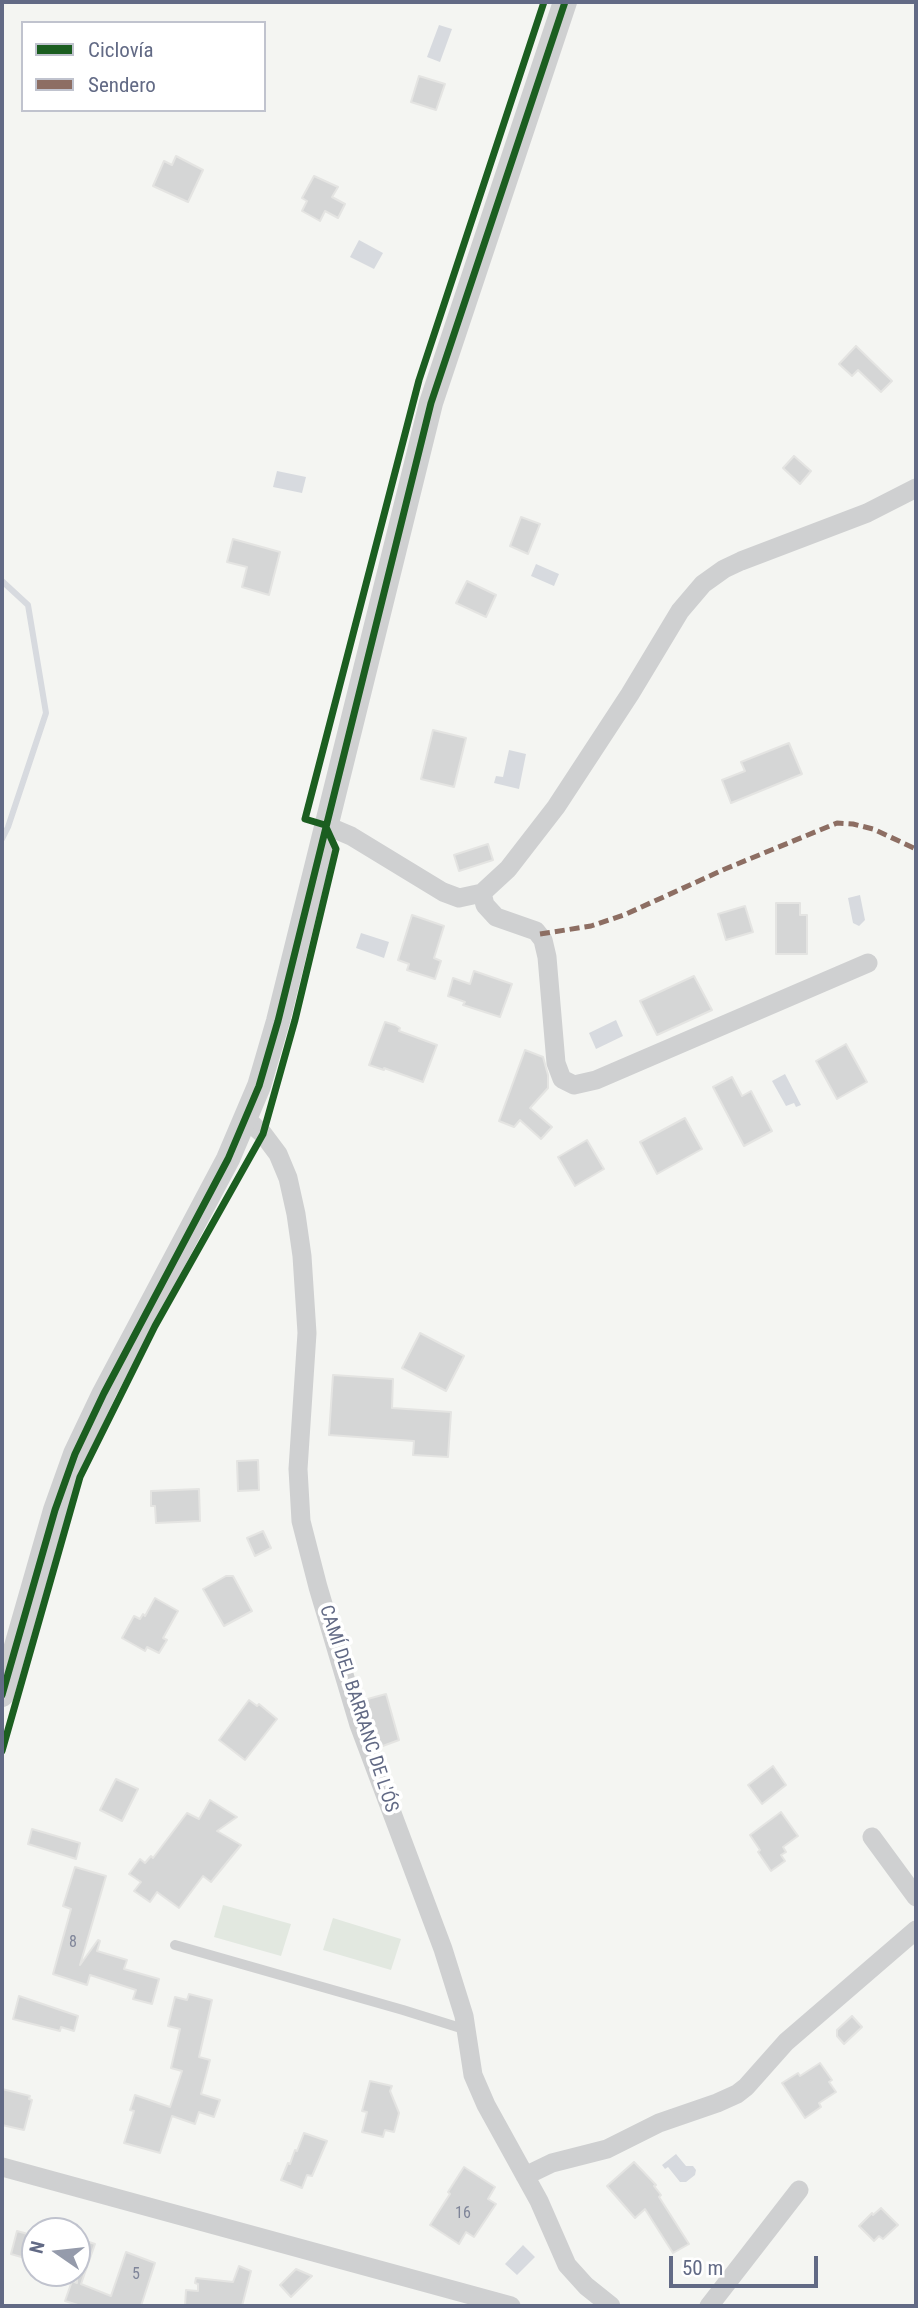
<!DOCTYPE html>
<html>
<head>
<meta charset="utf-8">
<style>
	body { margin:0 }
	#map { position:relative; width:918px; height:2308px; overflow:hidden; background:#f4f5f2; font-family:"Roboto Condensed",sans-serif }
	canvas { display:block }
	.frame { position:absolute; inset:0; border:4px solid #626a85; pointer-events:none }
	.legend { position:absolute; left:21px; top:21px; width:245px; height:91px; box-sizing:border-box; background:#fff; border:2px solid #c0c3ce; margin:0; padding:9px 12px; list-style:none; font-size:21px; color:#626a85 }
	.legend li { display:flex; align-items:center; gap:14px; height:35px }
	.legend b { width:35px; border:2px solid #c0c3ce }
	.north { position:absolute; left:21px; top:2217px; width:70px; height:70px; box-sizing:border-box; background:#fff; border:2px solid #c0c3ce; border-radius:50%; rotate:284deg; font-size:19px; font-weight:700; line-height:28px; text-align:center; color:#626a85 }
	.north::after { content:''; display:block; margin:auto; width:24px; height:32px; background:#959bab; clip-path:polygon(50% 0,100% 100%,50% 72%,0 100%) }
	.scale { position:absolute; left:669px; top:2256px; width:149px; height:32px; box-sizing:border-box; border:4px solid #626a85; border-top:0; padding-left:9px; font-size:21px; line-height:24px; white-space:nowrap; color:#626a85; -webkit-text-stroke:5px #fff; paint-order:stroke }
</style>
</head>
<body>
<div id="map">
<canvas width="918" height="2308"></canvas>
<div class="frame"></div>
<ul class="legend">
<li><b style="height:9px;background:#1b5e20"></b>Ciclovía</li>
<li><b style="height:9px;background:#8d6e63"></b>Sendero</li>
</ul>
<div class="north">N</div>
<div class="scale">50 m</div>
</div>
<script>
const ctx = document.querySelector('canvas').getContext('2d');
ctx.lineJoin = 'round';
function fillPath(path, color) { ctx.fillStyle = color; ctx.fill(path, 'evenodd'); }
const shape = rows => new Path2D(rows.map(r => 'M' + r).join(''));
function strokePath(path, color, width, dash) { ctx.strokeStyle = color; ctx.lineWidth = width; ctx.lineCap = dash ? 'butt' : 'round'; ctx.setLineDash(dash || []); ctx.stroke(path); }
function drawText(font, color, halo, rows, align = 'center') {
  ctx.font = font + ' "Roboto Condensed",sans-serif'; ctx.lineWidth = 7; ctx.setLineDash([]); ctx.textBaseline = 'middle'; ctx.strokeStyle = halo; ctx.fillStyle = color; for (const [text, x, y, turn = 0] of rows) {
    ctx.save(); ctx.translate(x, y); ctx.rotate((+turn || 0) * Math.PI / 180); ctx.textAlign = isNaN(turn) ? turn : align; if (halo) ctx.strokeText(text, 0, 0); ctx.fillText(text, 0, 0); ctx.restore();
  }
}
const green = shape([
	[223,1905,291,1924,281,1956,214,1937],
	[333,1918,401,1939,391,1970,323,1950]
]);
const water = shape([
	[439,25,452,29,440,62,427,57],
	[359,240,383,253,374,269,350,257],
	[277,471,306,477,302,493,273,487],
	[536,564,559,574,554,586,531,576],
	[509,750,526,754,519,789,494,783,496,776,503,777],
	[860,895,865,920,859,926,853,923,848,898],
	[361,933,389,942,384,958,356,948],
	[616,1020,623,1036,596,1049,589,1033],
	[785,1074,801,1105,796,1107,794,1103,786,1106,772,1081],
	[676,2154,686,2166,693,2166,696,2170,695,2175,686,2182,680,2182,668,2167,665,2169,662,2165],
	[523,2245,535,2257,517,2275,505,2264]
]);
const stream = shape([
	[2,581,28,605,46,713,8,827,2,839]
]);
const building = shape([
	[419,76,445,84,436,110,411,102,419,76],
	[176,156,203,170,188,202,153,186,164,161,172,165,176,156],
	[314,176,338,187,332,197,345,204,338,218,325,211,320,221,302,211,307,201,302,198,314,176],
	[856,346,892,381,881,392,858,370,852,376,839,364,856,346],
	[794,456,811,471,800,484,783,468,794,456],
	[521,517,540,524,528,554,510,546,521,517],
	[233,539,280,552,269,595,242,587,247,567,227,562,233,539],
	[467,581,496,595,486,617,456,603,467,581],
	[433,730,466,738,454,787,421,779,433,730],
	[789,743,802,774,731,803,722,780,745,771,741,762,789,743],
	[488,844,493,860,459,871,454,855,488,844],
	[776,903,800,903,800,915,807,915,807,954,776,954,776,903],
	[745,906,753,932,726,940,718,914,745,906],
	[412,915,444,926,434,958,441,961,435,979,407,970,409,964,398,960,412,915],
	[474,971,512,984,500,1017,463,1005,465,1002,448,996,453,978,470,984,474,971],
	[694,976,712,1010,657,1035,640,1001,694,976],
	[385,1022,395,1025,400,1028,399,1031,437,1045,423,1082,384,1068,384,1070,369,1065,385,1022],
	[846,1044,867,1082,837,1099,816,1061,846,1044],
	[525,1050,543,1057,548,1075,548,1088,530,1108,552,1127,541,1139,520,1120,514,1127,499,1121,525,1050],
	[732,1077,742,1096,751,1091,772,1131,744,1146,713,1087,732,1077],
	[685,1118,702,1149,657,1174,640,1142,685,1118],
	[587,1140,604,1169,575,1186,558,1157,587,1140],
	[420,1333,464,1356,446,1391,402,1368,420,1333],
	[333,1375,393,1379,392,1408,451,1412,448,1457,413,1455,414,1441,329,1435,333,1375],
	[258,1460,259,1490,238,1491,237,1461,258,1460],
	[199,1489,200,1521,156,1523,155,1506,151,1506,151,1491,199,1489],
	[263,1531,271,1548,255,1556,247,1538,263,1531],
	[226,1576,233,1576,252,1611,224,1626,203,1589,226,1576],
	[155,1598,178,1611,163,1638,167,1640,159,1653,147,1647,145,1651,122,1638,134,1616,140,1619,143,1614,145,1616,155,1598],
	[386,1694,399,1740,380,1747,364,1700,386,1694],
	[249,1700,257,1706,259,1704,277,1719,245,1760,219,1740,249,1700],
	[773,1766,786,1785,762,1804,748,1785,773,1766],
	[116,1779,138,1789,122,1821,100,1810,116,1779],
	[210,1800,237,1817,217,1831,241,1845,211,1882,203,1876,179,1908,157,1892,150,1902,134,1891,141,1882,129,1874,140,1859,145,1863,151,1856,153,1858,187,1813,199,1819,210,1800],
	[781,1812,798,1836,783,1847,786,1852,781,1855,785,1861,771,1871,758,1852,760,1850,750,1835,781,1812],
	[32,1829,80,1843,76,1859,28,1844,32,1829],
	[75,1867,106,1876,80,1965,98,1940,100,1941,97,1951,127,1960,124,1969,159,1979,152,2004,133,1999,136,1990,90,1975,87,1985,53,1974,71,1909,63,1906,75,1867],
	[189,1994,212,2000,199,2057,210,2060,201,2094,220,2100,214,2117,199,2112,195,2124,172,2116,160,2153,124,2143,134,2111,130,2110,135,2095,170,2107,182,2071,171,2068,180,2029,168,2026,175,1997,187,2000,189,1994],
	[19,1996,78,2016,74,2031,61,2027,60,2031,13,2019,19,1996],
	[852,2016,862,2027,844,2044,837,2036,837,2030,852,2016],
	[820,2063,832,2080,829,2082,836,2092,819,2103,821,2107,805,2118,782,2083,798,2073,800,2076,820,2063],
	[370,2081,392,2086,390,2091,399,2113,394,2132,385,2130,383,2137,362,2132,367,2112,362,2111,370,2081],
	[2,2089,30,2096,29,2099,32,2100,24,2130,2,2125,2,2089],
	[304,2133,327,2141,312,2176,307,2175,302,2188,281,2180,288,2163,290,2164,295,2150,297,2151,304,2133],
	[634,2162,656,2185,654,2186,661,2195,659,2197,689,2244,673,2253,645,2209,635,2218,607,2186,634,2162],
	[464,2167,495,2187,488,2199,496,2204,474,2237,466,2232,459,2244,430,2225,450,2194,448,2192,464,2167],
	[881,2208,898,2225,883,2239,879,2236,874,2241,859,2226,872,2213,873,2215,881,2208],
	[17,2231,35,2236,35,2261,11,2254,17,2231],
	[77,2238,95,2244,81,2284,111,2296,126,2252,155,2263,141,2306,81,2306,65,2301,72,2281,77,2283,77,2238],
	[239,2266,251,2271,242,2306,185,2306,186,2290,198,2291,198,2284,195,2283,196,2278,233,2282,239,2266],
	[296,2269,312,2276,291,2297,280,2285,296,2269]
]);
const service = shape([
	[175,1945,403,2010,467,2030]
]);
const minor = shape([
	[325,825,351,836,443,892,459,898,482,893,508,869,556,807,630,694,680,611,703,584,724,569,741,561,867,513,916,488],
	[482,893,485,905,496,917,536,931,543,940,547,957,556,1063,562,1079,574,1085,596,1080,868,963],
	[247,1120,263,1134,278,1154,288,1178,296,1214,302,1256,307,1333,298,1469,301,1521,318,1587,359,1725,443,1949,464,2016,473,2075,486,2105,539,2201,567,2265,586,2286,611,2306],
	[872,1837,916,1897],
	[2,2167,511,2306],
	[525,2176,552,2163,607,2149,659,2123,717,2103,737,2094,746,2087,786,2042,916,1930],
	[709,2306,799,2190]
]);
const tertiary = shape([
	[2,1695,55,1510,75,1454,104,1393,228,1159,259,1086,278,1021,431,403,565,2]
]);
const quiet = shape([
	[540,934,591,926,624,915,725,869,837,823,853,824,873,829,916,849]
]);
const cycleway = shape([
	[2,1695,55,1510,75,1454,104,1393,228,1159,259,1086,278,1021,431,403,565,2],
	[2,1751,80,1477,155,1326,263,1134,295,1020,336,849,325,825,305,819,419,380,544,2]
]);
const numberNames = [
	["8",73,1943],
	["16",463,2214],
	["5",136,2275]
];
const streetNames = [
	["CAMÍ DEL BARRANC DE L'ÓS",358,1709,72]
];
fillPath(green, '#e2e8e0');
fillPath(water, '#d7dadf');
strokePath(stream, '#d7dadf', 6);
fillPath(building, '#d5d6d6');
strokePath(building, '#e4e4e2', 2);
strokePath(service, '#cfd0d1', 10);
strokePath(minor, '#cfd0d1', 19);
strokePath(tertiary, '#cfd0d1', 24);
strokePath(quiet, '#8d6e63', 5, [10, 5]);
strokePath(cycleway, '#1b5e20', 7);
drawText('16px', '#7f8599', null, numberNames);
drawText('19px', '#626a85', '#fff', streetNames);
</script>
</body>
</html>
